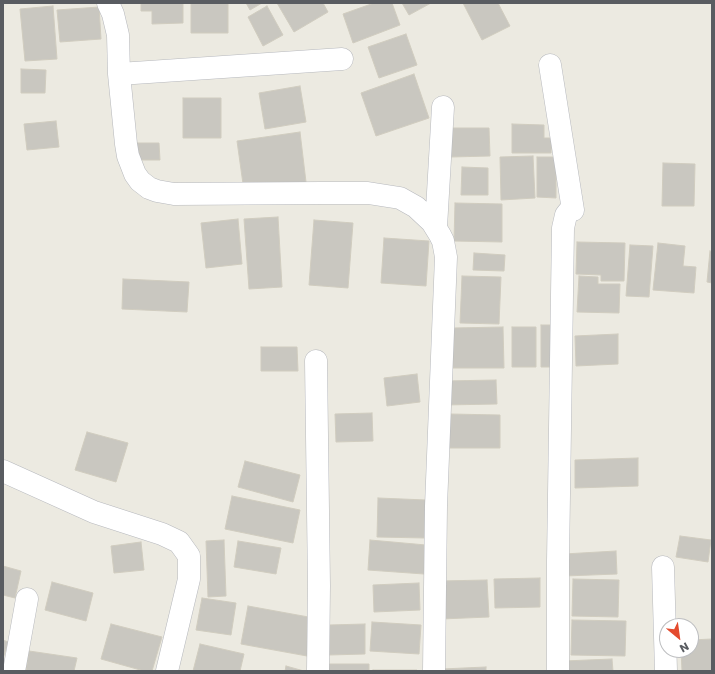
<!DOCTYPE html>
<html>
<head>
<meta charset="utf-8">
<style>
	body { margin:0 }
	#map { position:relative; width:715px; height:674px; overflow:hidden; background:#eceae1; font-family:Poppins,sans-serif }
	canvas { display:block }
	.frame { position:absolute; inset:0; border:4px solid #595c61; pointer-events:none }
	.north { position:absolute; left:659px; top:618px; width:40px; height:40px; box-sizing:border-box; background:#fff; border:1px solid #bdbec0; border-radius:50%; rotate:151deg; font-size:11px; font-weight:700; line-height:16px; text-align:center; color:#595c61 }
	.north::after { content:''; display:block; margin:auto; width:14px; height:18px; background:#e44b2e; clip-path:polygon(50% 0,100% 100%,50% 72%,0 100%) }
</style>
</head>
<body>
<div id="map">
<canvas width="715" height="674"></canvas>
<div class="frame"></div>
<div class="north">N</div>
</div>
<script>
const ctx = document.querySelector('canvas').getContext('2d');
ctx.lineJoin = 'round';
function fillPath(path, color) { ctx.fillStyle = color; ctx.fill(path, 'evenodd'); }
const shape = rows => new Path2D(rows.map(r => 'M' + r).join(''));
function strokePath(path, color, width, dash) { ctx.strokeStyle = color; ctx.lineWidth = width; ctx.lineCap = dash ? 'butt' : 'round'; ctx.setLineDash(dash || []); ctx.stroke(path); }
const building = shape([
	[141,3,183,3,183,23,152,24,152,11,141,11,141,3],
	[191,3,228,3,228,33,191,33,191,3],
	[246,3,262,3,250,10,246,3],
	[277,3,323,3,328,12,294,32,277,3],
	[374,3,392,3,400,25,353,43,343,14,374,3],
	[402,3,431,3,409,15,402,3],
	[463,3,498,3,510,26,482,40,463,3],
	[53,6,57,59,25,61,20,9,53,6],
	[267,6,283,35,263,46,248,17,267,6],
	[99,7,101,39,60,42,57,10,99,7],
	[406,34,417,65,379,78,368,47,406,34],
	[21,69,46,70,45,93,21,93,21,69],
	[414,74,429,118,376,136,361,93,414,74],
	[300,86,306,122,265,129,259,93,300,86],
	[183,98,221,98,221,138,183,138,183,98],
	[56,121,59,147,27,150,24,124,56,121],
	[512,124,544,125,544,138,552,138,551,153,512,153,512,124],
	[451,128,489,128,490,156,451,157,451,128],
	[300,132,306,182,244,191,237,141,300,132],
	[134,143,159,143,160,160,134,160,134,143],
	[533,156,535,198,501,200,500,157,533,156],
	[537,157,556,157,556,198,537,197,537,157],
	[663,163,695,164,694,206,662,206,663,163],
	[462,167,488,168,488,195,461,195,462,167],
	[455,203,502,204,502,242,454,241,455,203],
	[278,217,282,287,249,289,244,219,278,217],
	[238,219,242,264,206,268,201,223,238,219],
	[314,220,353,223,348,288,309,285,314,220],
	[384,238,429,241,426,286,381,283,384,238],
	[577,242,625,243,624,281,601,281,601,275,576,274,577,242],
	[658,243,685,246,683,266,696,267,694,293,653,290,658,243],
	[630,245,653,246,649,297,626,296,630,245],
	[710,251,712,252,712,283,707,282,710,251],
	[474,253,505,255,504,271,473,270,474,253],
	[462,276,501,277,499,324,460,323,462,276],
	[579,276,598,277,598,284,620,284,619,313,577,312,579,276],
	[123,279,189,282,187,312,122,309,123,279],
	[541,325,556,325,557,367,541,367,541,325],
	[503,327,504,368,453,368,453,328,503,327],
	[512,327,536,327,536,367,512,367,512,327],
	[618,334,618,364,576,366,575,336,618,334],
	[261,347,297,347,298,371,261,371,261,347],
	[417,374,420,402,387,406,384,378,417,374],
	[496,380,497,404,444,405,444,381,496,380],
	[372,413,373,441,336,442,335,414,372,413],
	[450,414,500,415,500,448,449,448,450,414],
	[87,432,128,443,116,482,75,470,87,432],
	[638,458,638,486,575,488,575,460,638,458],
	[245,461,300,475,293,502,238,487,245,461],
	[232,496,300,510,293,543,225,529,232,496],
	[378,498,426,500,425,538,377,537,378,498],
	[680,536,711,540,708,562,676,557,680,536],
	[224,540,226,596,208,597,206,541,224,540],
	[370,540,426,545,424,574,368,570,370,540],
	[238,541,281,548,276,574,234,567,238,541],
	[141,542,144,570,114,573,111,546,141,542],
	[616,551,617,574,565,576,564,554,616,551],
	[3,566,21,571,15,598,3,595,3,566],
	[540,578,540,607,495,608,494,579,540,578],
	[573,579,619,580,618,617,572,616,573,579],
	[487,580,489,617,441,619,440,581,487,580],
	[52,582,93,593,86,621,45,610,52,582],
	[419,583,420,610,374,612,373,585,419,583],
	[202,598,236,603,231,635,196,630,202,598],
	[248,606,314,618,307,656,241,644,248,606],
	[572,620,626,621,625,656,571,655,572,620],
	[372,622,421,625,419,654,370,651,372,622],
	[111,624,162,637,152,671,144,671,101,659,111,624],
	[365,624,365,654,329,655,329,625,365,624],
	[712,639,712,671,682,671,681,650,691,650,691,640,712,639],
	[3,640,8,642,3,659,3,640],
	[200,644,244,654,240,671,193,671,200,644],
	[29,651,77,658,74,671,26,671,29,651],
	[612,659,613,671,564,671,564,661,612,659],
	[326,664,369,664,369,671,326,671,326,664],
	[286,666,304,671,285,671,286,666],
	[486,667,486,671,442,671,442,669,486,667],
	[373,670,417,670,417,671,373,671,373,670]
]);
const minor = shape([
	[108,3,113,14,118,35,119,74,126,144,128,156,135,174,140,181,149,188,157,191,174,194,322,193,368,193,387,196,400,198,416,207,432,222,440,235,443,241,446,257,436,506,434,671],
	[550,65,573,210,570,210,566,215,563,228,558,561,558,671],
	[119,74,342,59],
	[436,227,443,107],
	[316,361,319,586,318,671],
	[3,471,94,512,162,534,179,542,189,556,189,579,167,671],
	[663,567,666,671],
	[14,671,27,599]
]);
fillPath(building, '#c9c7c0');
strokePath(building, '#d0ccbf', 1);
strokePath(minor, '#b6b8bd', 23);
strokePath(minor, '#fff', 22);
</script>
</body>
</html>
